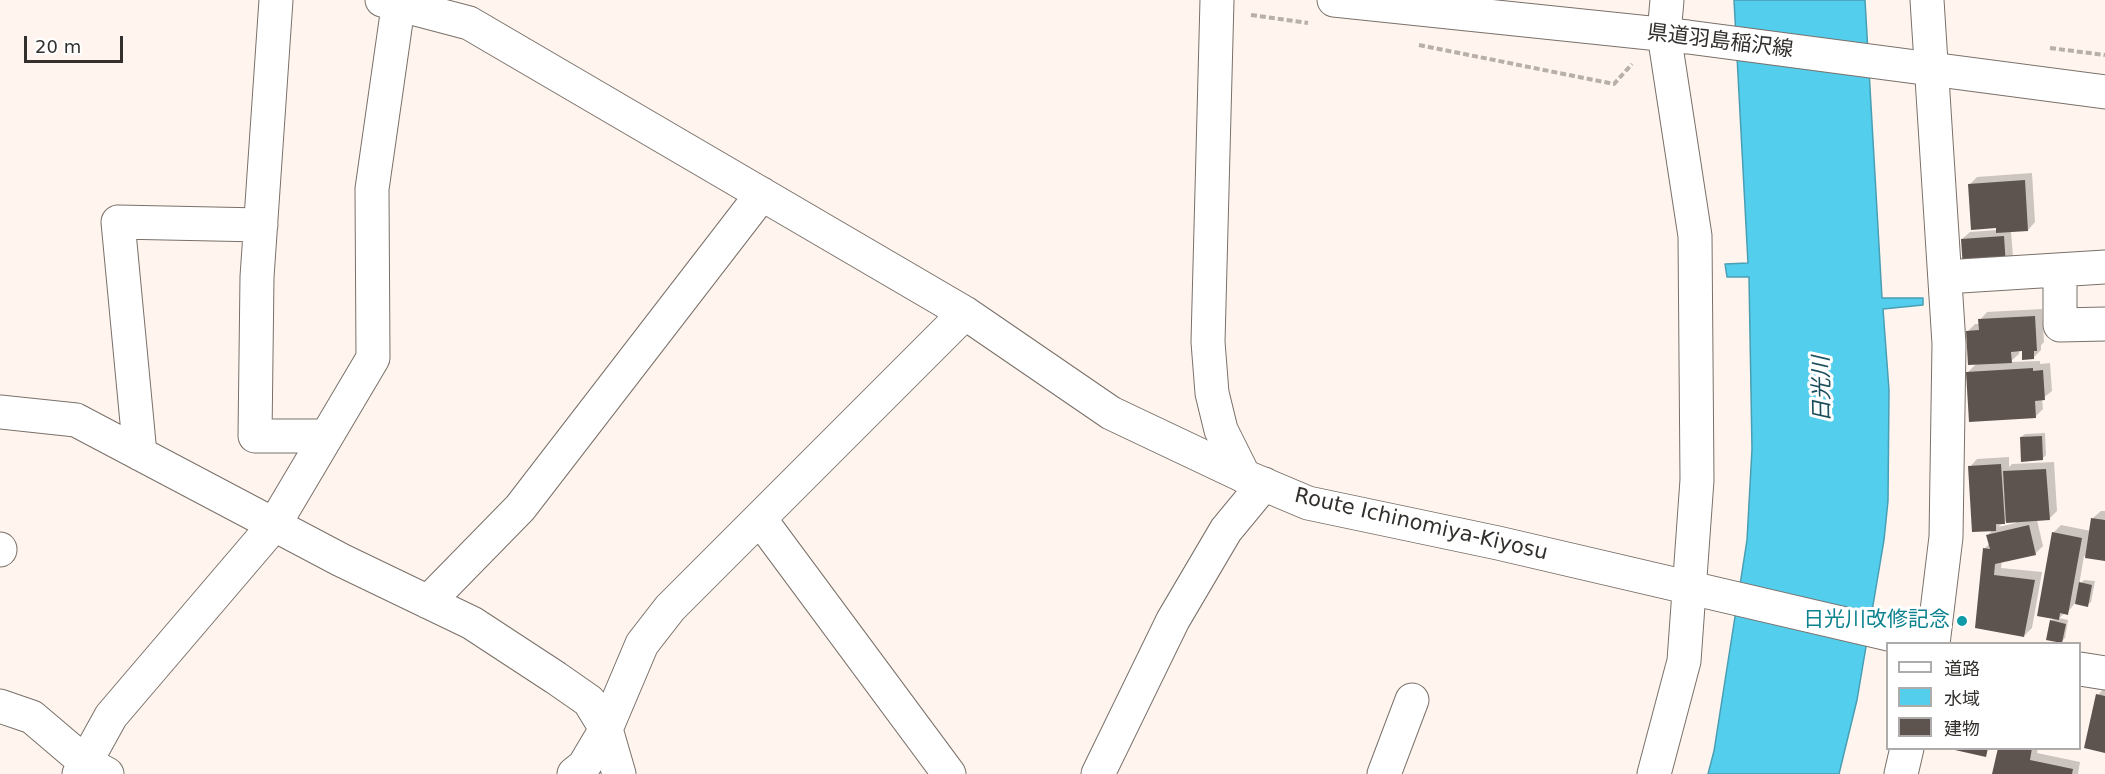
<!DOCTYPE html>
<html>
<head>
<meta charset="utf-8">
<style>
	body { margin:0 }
	#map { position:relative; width:2105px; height:774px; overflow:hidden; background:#fff5ee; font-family:"DejaVu Sans","Noto Sans JP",sans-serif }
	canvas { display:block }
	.legend { position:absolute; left:1886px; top:642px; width:195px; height:108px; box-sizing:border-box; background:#fff; border:2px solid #adacab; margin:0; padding:8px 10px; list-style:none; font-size:18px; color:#322f2c }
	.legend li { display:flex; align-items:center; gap:12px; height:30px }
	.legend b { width:30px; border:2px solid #adacab }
	.scale { position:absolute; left:24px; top:36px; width:99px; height:27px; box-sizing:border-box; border:3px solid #322f2c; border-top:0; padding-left:8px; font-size:18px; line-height:21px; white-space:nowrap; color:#322f2c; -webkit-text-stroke:4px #fff; paint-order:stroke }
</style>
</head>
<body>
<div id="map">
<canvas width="2105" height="774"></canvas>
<ul class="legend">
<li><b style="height:8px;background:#fff"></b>道路</li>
<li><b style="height:16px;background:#53ceed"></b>水域</li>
<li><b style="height:16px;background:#5d534f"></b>建物</li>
</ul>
<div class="scale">20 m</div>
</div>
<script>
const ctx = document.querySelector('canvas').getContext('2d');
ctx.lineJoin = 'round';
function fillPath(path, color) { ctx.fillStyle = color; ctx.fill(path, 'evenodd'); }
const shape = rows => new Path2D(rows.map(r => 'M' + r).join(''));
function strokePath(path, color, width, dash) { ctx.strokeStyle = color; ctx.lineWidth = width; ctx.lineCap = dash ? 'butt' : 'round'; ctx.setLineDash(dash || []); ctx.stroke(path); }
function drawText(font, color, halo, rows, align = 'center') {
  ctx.font = font + ' "DejaVu Sans","Noto Sans JP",sans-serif'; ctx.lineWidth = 6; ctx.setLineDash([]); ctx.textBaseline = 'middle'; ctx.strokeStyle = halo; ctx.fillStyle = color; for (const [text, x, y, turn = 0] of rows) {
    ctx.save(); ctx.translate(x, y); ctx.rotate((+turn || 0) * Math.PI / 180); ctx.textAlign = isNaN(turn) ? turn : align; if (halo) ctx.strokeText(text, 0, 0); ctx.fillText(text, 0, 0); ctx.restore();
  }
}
const water = shape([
	[1734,0,1865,0,1882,298,1923,298,1923,305,1883,309,1889,390,1888,501,1884,540,1857,700,1839,774,1708,774,1714,751,1747,540,1752,449,1749,277,1727,277,1725,264,1748,263,1734,0]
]);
const shadow = shape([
	[2032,173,2035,222,2028,230,2011,231,2013,257,2005,265,1962,239,1970,232,1998,230,1970,184,1977,177],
	[2042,309,2044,342,2041,345,2041,350,2034,357,2023,350,2019,350,2019,354,2010,362,2040,361,2040,364,2050,363,2052,391,2042,399,2043,409,2035,417,1968,372,1977,363,1967,332,1975,324,1980,324,1980,320,1987,312],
	[2045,433,2046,455,2043,458,2021,437,2025,434],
	[2009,457,2009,467,2012,464,2054,462,2057,511,2049,519,2037,520,2043,546,2035,554,2002,561,2001,568,2042,572,2032,628,2024,636,1977,627,1984,549,1990,543,1988,535,1993,529,1970,467,1977,459],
	[2008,519,2016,521,2016,523,1998,527],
	[2101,511,2105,511,2105,560,2084,556,2079,585,2084,580,2095,581,2091,602,2087,605,2075,603,2067,613,2065,613,2059,618,2068,620,2065,638,2061,642,2051,621,2055,618,2053,533,2061,525,2091,531,2093,518],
	[2105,687,2105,751,2098,695],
	[1999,748,2038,748,2037,753,2080,762,2078,774,1994,774]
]);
const building = shape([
	[2025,180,2028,231,1996,233,1996,228,1971,230,1968,184],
	[2004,236,2006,266,1963,268,1961,239],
	[2035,316,2037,351,2034,351,2034,359,2022,360,2022,351,2011,352,2012,363,1968,365,1966,331,1979,330,1978,319],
	[2033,368,2033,371,2043,370,2045,400,2035,401,2036,418,1969,422,1966,372],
	[2042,436,2043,460,2021,462,2020,437],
	[2001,464,2005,524,1996,524,1996,531,1972,532,1968,466],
	[2046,469,2050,520,2006,523,2003,471],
	[2091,518,2105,520,2105,561,2085,558],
	[2029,525,2036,555,1995,564,1994,575,2035,580,2024,637,1975,628,1983,548,1990,549,1986,535],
	[2052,532,2082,538,2068,615,2060,613,2059,620,2037,616],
	[2079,582,2092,585,2088,607,2075,604],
	[2050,620,2066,624,2062,643,2046,640],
	[2096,694,2105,696,2105,753,2084,748],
	[1946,748,1988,748,1986,757],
	[1998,748,2032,748,2030,760,2073,769,2072,774,1992,774]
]);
const path = shape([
	[1251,15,1308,23],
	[1419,45,1614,84,1632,64],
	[2050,48,2105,55]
]);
const street = shape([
	[276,0,257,277,255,436,326,436],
	[382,0,469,23,965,313,1111,413,1244,476],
	[1927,0,1949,344,1946,537,1933,644],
	[2060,270,2060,325,2105,324],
	[1945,277,2105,267],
	[0,412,76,420,341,560,472,623,556,678,589,701,606,729,619,774],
	[140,454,118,222,261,225],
	[760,519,949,774],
	[0,550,0,549],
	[428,602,520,508,762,194],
	[0,706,32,717,85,762,107,774],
	[79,774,111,716,274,525,373,358,372,189,399,0],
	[574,774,584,766,606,729,642,644,670,608,965,313],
	[1098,774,1173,620,1226,530,1264,484],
	[1384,774,1412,700],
	[1654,774,1684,661,1697,480,1695,236,1664,34,1667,0],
	[1901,774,1907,748]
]);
const secondary = shape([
	[1217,0,1208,342,1212,393,1221,430,1244,476,1308,503,1498,543,1931,644],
	[1334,0,1688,37,2105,92],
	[2080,669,2105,673]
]);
const markers = [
	[1962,621,6,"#0f9aa8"]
];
const streetNames = [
	["県道羽島稲沢線",1720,42,7],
	["Route Ichinomiya-Kiyosu",1421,525,13]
];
const cultureNames = [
	["日光川改修記念",1950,621]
];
const waterNames = [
	["日光川",1823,389,-91]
];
fillPath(water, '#53ceed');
strokePath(water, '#499eb3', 1.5);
fillPath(shadow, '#0003');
fillPath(building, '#5d534f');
strokePath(street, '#79706a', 35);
strokePath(secondary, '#79706a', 35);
strokePath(path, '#b7afaa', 4, [6, 3]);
strokePath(street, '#fff', 33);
strokePath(secondary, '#fff', 33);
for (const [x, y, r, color] of markers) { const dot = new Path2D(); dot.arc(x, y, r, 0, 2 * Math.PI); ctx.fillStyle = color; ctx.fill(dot); strokePath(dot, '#fff', 2); }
drawText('21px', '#322f2c', '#fff', streetNames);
drawText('21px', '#0d838f', '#fff', cultureNames, 'right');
drawText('italic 22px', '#1b4f5c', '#fff', waterNames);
</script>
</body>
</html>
